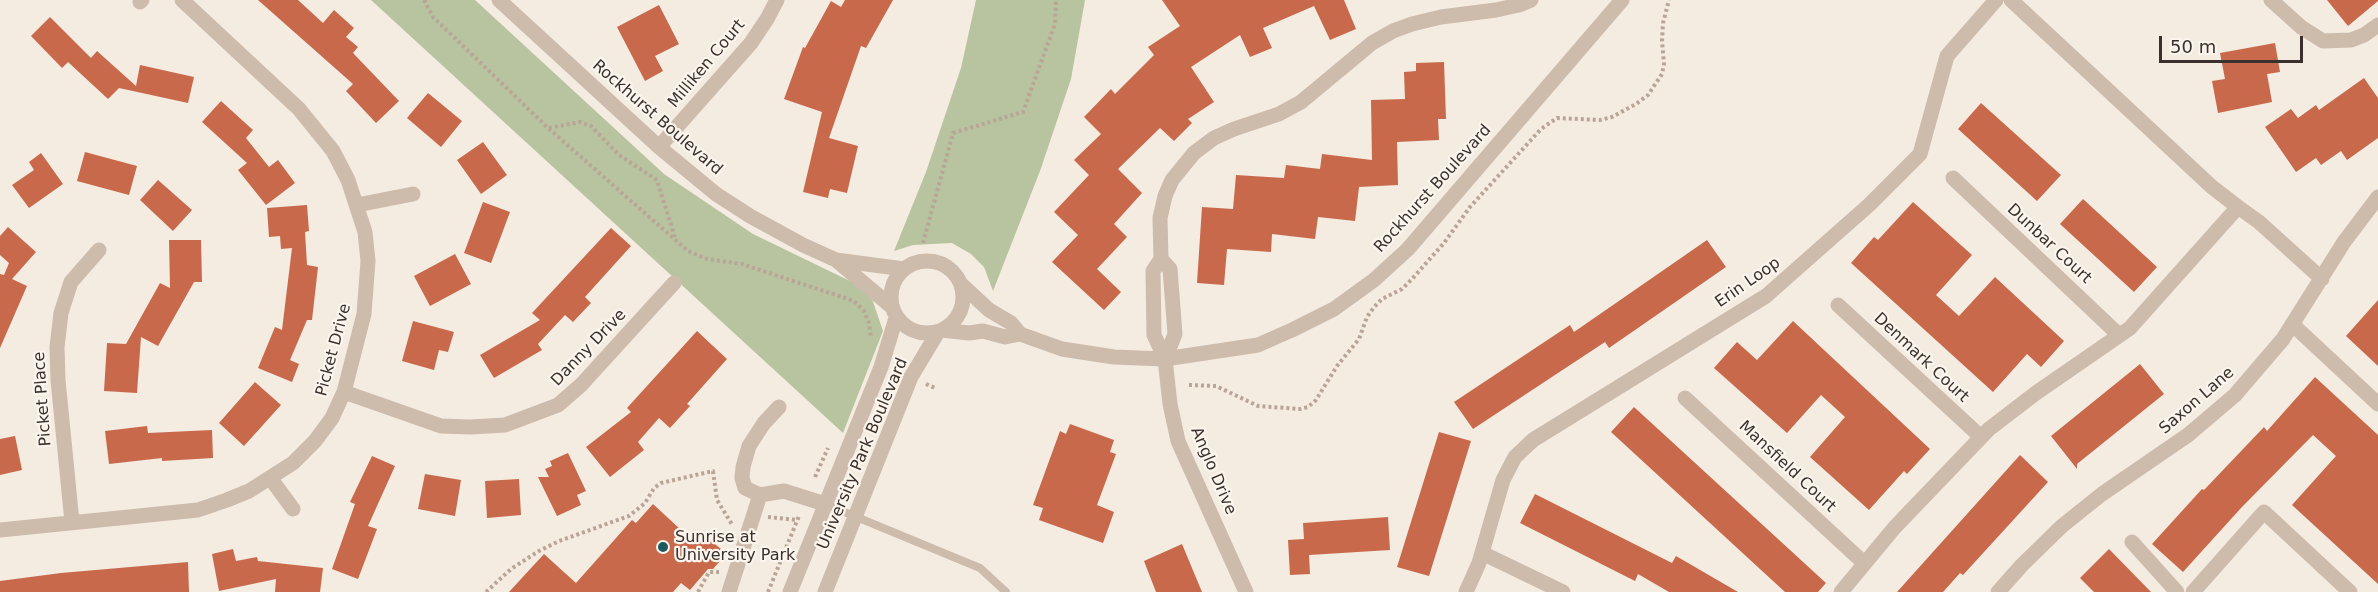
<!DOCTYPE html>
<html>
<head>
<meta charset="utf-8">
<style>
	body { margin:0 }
	#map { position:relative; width:2378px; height:592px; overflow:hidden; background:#f4ebe1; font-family:"DejaVu Sans",sans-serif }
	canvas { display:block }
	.scale { position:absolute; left:2159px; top:36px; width:144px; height:27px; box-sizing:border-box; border:3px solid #3b302b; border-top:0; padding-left:8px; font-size:18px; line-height:21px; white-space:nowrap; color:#3b302b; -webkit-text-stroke:4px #fbf5ee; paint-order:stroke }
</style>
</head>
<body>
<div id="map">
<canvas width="2378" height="592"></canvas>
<div class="scale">50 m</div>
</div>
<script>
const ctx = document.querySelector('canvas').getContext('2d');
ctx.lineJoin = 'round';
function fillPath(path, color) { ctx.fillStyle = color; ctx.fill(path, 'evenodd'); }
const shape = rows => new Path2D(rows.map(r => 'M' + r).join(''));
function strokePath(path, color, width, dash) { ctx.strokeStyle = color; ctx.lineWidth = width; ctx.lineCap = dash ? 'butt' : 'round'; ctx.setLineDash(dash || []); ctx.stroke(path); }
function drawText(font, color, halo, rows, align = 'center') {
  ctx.font = font + ' "DejaVu Sans",sans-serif'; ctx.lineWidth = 4.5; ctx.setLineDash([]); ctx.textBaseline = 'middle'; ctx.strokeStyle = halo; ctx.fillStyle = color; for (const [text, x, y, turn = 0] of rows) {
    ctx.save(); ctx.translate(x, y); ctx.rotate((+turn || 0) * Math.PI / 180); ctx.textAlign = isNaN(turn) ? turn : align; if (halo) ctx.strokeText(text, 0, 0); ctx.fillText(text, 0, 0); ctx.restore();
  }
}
const green = shape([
	[371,0,475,0,664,174,753,234,854,283,871,296,883,331,843,433],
	[976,0,1085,0,1071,79,1040,171,993,291,984,267,971,254,952,243,913,245,894,251,926,172,961,68]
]);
const building = shape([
	[258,0,298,0,323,23,334,10,354,28,346,37,358,47,353,53,399,101,376,123,346,91,353,84],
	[845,0,893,0,866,48,861,46,829,138,858,146,847,193,830,189,828,198,803,192,822,112,784,99,803,47,805,48,831,1,841,7],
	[1162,0,1344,0,1356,29,1330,40,1314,6,1263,28,1272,48,1250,57,1240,35,1191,67,1214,102,1188,119,1192,123,1174,141,1160,128,1118,169,1142,193,1114,224,1127,237,1097,269,1121,292,1104,310,1052,262,1078,235,1054,212,1089,175,1074,160,1101,134,1084,117,1111,89,1115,94,1154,55,1148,47,1180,26],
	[2327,0,2378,0,2378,1,2348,26],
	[659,5,679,44,655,56,663,71,645,81,617,27],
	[50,17,91,58,97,51,136,86,140,65,194,77,188,103,119,88,108,99,68,62,62,68,31,36],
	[2275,43,2280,72,2267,74,2272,102,2218,113,2212,81,2225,79,2220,53],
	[1444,62,1446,119,1438,119,1439,140,1397,142,1398,185,1359,187,1355,221,1318,217,1315,239,1272,234,1271,252,1227,249,1224,285,1197,283,1202,207,1233,209,1236,175,1284,178,1286,165,1320,169,1322,154,1372,160,1371,100,1405,99,1404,72,1416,71,1416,63],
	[2364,78,2378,98,2378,138,2347,160,2341,151,2321,165,2316,158,2296,172,2265,127,2291,109,2298,118,2316,105,2319,110],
	[428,93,462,121,441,147,407,118],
	[221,101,253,130,246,138,269,167,278,160,295,183,266,205,238,170,247,163,202,122],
	[1981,103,2061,175,2037,201,1958,129],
	[483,142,507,175,481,194,457,160],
	[85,152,137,166,129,195,77,181],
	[41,153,63,184,29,208,12,185,34,170,29,162],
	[158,180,192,210,173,231,140,200],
	[2083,199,2157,267,2134,292,2060,224],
	[483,202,510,212,491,263,464,253],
	[1913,202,1972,255,1936,295,1959,316,1995,277,2064,341,2041,367,2027,354,1993,392,1851,263,1874,237,1878,240],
	[307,205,309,231,305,232,307,265,318,267,312,320,307,320,290,360,299,364,292,382,258,368,275,327,282,330,292,248,281,249,280,236,269,237,267,208],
	[8,227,36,252,12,279,27,286,0,348,0,274,4,275,9,263,0,255,0,236],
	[611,228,631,246,585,297,591,303,573,322,565,315,538,344,542,350,494,378,480,355,540,320,532,313],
	[169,240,201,240,202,282,194,282,158,346,141,337,137,393,104,391,107,343,126,344,160,283,170,288],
	[1707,240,1726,267,1609,348,1605,342,1473,429,1454,402,1570,325,1574,332],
	[455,254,471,284,430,306,414,276],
	[2378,300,2378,366,2346,336],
	[413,321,454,332,448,352,439,350,434,370,402,361],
	[1793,321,1930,449,1907,474,1904,471,1869,510,1810,457,1845,417,1821,395,1787,433,1714,368,1737,342,1757,360],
	[697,331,727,359,687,404,690,406,670,428,659,418,638,442,644,450,610,477,586,447,631,412,627,408],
	[2140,364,2164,394,2077,464,2077,469,2051,436],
	[2315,377,2378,435,2378,584,2292,505,2336,456,2313,435,2241,508,2183,572,2152,544,2202,489,2204,490,2264,427,2267,431],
	[255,382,281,405,244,446,219,423],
	[1634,407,1826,583,1818,592,1785,592,1611,432],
	[1070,424,1114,440,1110,452,1116,454,1097,505,1114,512,1103,543,1039,520,1043,508,1033,505,1060,431,1066,434],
	[147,426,148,433,212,430,213,458,162,461,162,458,109,464,105,431],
	[1439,432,1471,441,1429,576,1397,567],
	[15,436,22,470,0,475,0,439],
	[568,453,586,491,577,495,581,505,557,516,538,477,549,477,545,469,552,466,550,461],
	[2020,455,2048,482,1963,575,1960,573,1943,592,1897,592],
	[372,456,395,466,368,526,377,529,358,579,332,569,355,504,350,502],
	[425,474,461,480,455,516,418,509],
	[519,479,521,515,487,518,485,481],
	[1535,494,1672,563,1676,556,1738,592,1669,592,1638,574,1635,581,1520,523],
	[653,504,694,542,711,541,721,549,721,560,713,569,708,569,690,590,681,583,673,592,509,592,544,554,576,583,632,520,636,523],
	[1388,517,1390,550,1309,555,1310,574,1290,575,1288,540,1304,539,1303,523],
	[1182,544,1202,592,1156,592,1144,561],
	[233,549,236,561,257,557,258,561,323,568,320,592,275,592,276,579,219,591,212,554],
	[2109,549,2151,592,2094,592,2080,578],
	[188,562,189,592,0,592,0,581,61,573]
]);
const path = shape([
	[424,0,433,17,548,128,688,251,707,259,742,264,854,301,864,311,869,323,871,338],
	[549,128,580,122,591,126,619,155,657,180,676,241],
	[923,243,953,133,1023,112,1055,24,1056,0],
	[926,384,935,388],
	[1189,385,1216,386,1258,406,1300,409,1308,407,1316,400,1337,366,1359,339,1367,317,1374,307,1382,299,1402,289,1412,279,1444,243,1470,207,1541,129,1557,118,1600,120,1612,117,1636,104,1648,95,1662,74,1664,64,1662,41,1663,23,1669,0],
	[815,477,828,448],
	[768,517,797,520],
	[486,592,511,569,539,551,559,541,629,516,645,503,654,488,661,483,713,471,717,500,733,526],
	[698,592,709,572,719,572],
	[768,592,799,516]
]);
const service = shape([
	[825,504,980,568,1006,592]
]);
const minor = shape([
	[499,0,659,147,716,194,750,216,803,245,836,260,904,269],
	[2271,0,2301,27,2323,41,2351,40,2364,35,2378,25],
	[140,2,142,0],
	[659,147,751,43,767,19,777,0],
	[1953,178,2119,335],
	[357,205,413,194],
	[2238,207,2259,222,2322,279],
	[1161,259,1153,271,1154,335,1165,359,1170,404,1178,441,1246,592],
	[836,260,892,307],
	'891 297a36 36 0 1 1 72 0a36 36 0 1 1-72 0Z',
	[962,285,989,310,1011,323,1020,334],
	[1838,305,1981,437],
	[2292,324,2378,404],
	[942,330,969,333,983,331,1005,337,1020,334,1062,349,1114,357,1165,359,1258,345,1292,330,1334,309,1374,280,1408,249,1622,0],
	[1165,359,1175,334,1170,269,1161,259,1160,218,1165,196,1172,180,1194,153,1214,138,1234,129,1279,114,1301,102,1372,43,1393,31,1412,24,1441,17,1496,10,1519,5,1531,0],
	[344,392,441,426,471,427,505,425,558,405,581,385,674,283],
	[1685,398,1864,563],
	[271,479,293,509],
	[760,495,745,488,742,478,743,467,749,446,764,423,779,407],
	[72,522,58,380,57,347,61,313,71,282,99,250],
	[0,530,198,510,227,500,249,491,293,463,315,441,332,418,344,392,364,314,368,261,365,232,348,180,333,151,299,109,182,0],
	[2132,542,2177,592],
	[1482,553,1563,592],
	[729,592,760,495,784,491,825,504],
	[790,592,881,367,896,318],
	[825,592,911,377,938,332],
	[1466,592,1479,563,1503,480,1515,457,1533,440,1766,296,1869,205,1920,154,1947,56,1996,0],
	[1841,592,1895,527,1989,429,2036,393,2130,328,2238,207,2212,187,2011,0],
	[1998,592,2022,565,2062,526,2102,494,2188,435,2235,395,2283,339,2344,242,2378,197],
	[2193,592,2264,512,2350,592]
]);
const markers = [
	[663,547,6,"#1f5a5e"]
];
const streetNames = [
	["Milliken Court",707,64,-50],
	["Rockhurst Boulevard",657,118,41],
	["Rockhurst Boulevard",1433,189,-48],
	["Dunbar Court",2049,244,43],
	["Erin Loop",1748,283,-35],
	["Danny Drive",589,348,-46],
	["Picket Drive",334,350,-75],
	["Denmark Court",1921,358,43],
	["Picket Place",43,399,-94],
	["Saxon Lane",2197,401,-41],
	["University Park Boulevard",863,454,-67],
	["Mansfield Court",1787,467,43],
	["Anglo Drive",1213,471,67]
];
const poiNames = [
	["Sunrise at",675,538],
	["University Park",675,556]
];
fillPath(green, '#b8c4a0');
fillPath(building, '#c8694b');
strokePath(path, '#b9a596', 4, [3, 3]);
strokePath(service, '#cdbbac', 8);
strokePath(minor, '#cdbbac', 15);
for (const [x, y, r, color] of markers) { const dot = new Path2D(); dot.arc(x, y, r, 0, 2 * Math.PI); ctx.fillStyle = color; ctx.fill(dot); strokePath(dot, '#fbf5ee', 2); }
drawText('16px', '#3b302b', '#fbf5ee', streetNames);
drawText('16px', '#3b302b', '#fbf5ee', poiNames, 'left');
</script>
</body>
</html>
